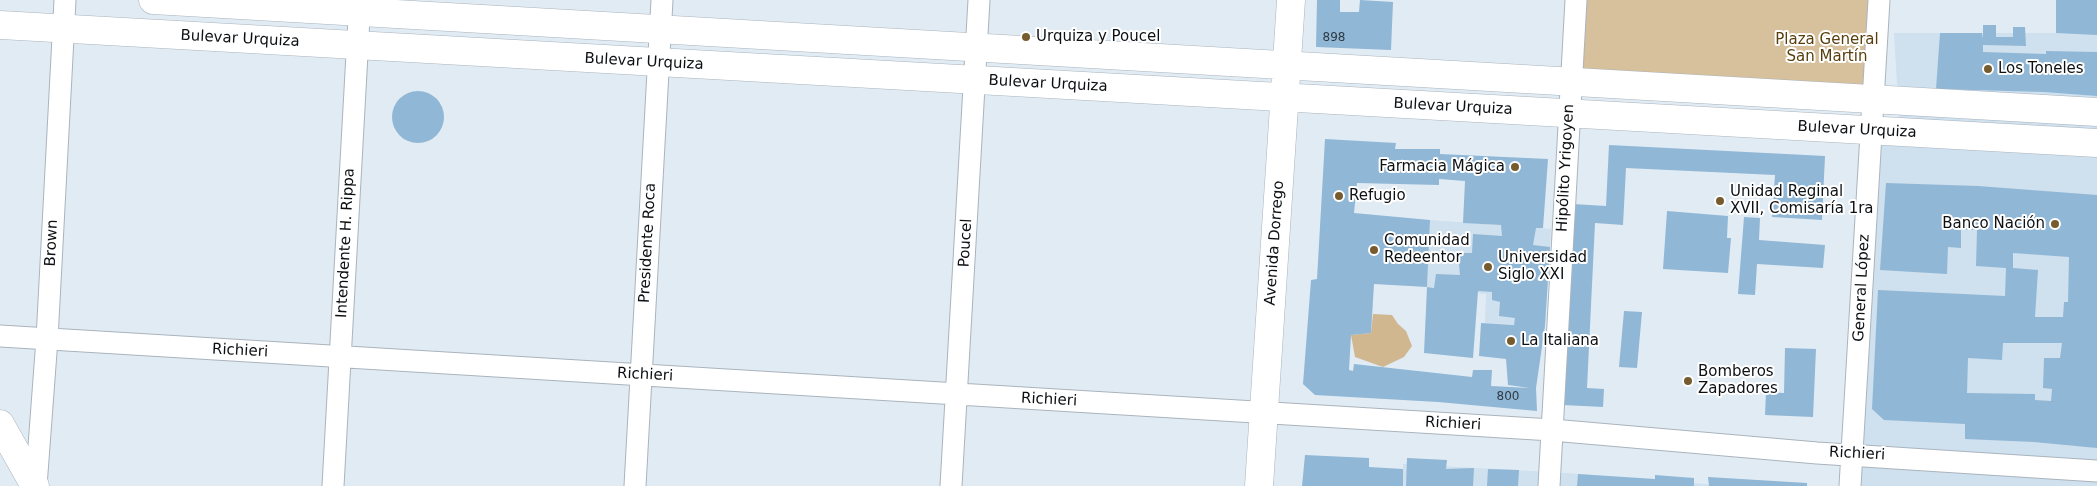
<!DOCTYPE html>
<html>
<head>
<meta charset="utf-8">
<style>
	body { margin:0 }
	canvas { display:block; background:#e0ebf4 }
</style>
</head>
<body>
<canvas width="2097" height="486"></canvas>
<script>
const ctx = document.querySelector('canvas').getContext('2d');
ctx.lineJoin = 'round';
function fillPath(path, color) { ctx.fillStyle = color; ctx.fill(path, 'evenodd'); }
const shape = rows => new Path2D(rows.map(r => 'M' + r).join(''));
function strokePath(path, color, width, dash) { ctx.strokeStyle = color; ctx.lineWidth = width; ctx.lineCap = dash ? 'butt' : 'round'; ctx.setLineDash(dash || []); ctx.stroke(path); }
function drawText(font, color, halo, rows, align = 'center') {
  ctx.font = font + ' "DejaVu Sans",sans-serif'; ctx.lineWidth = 4; ctx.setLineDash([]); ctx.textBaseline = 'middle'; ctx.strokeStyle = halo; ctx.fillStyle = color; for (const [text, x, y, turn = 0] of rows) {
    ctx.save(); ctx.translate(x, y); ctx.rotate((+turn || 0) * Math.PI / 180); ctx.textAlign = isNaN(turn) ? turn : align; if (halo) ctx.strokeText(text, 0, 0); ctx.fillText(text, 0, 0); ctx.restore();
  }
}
const built = shape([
	[2056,0,2097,0,2097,486,1854,486,1871,131,1900,132,1894,33,2056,33],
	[1430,220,1551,229,1545,326,1485,323,1486,294,1427,287],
	[1403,464,1567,473,1730,486,1403,486]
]);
const green = shape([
	[1576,0,1879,0,1873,100,1571,82]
]);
const forest = shape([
	[1373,314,1392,315,1398,324,1406,331,1412,346,1404,357,1383,367,1355,357,1351,335,1371,333]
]);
const building = shape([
	[1317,0,1340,0,1340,12,1359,12,1360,0,1393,2,1391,50,1316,47],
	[2056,0,2097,0,2097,35,2056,33],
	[1983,25,1996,25,1996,37,2013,37,2013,27,2025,27,2026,46,1983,45,1983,52,2046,54,2046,51,2097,52,2097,96,2044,92,1936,89,1940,33,1982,33,1983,39],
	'392 117a26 26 0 1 1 52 0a26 26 0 1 1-52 0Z',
	[1325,139,1396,143,1395,149,1440,149,1440,154,1548,159,1543,228,1536,228,1533,245,1550,247,1545,326,1536,388,1537,411,1438,402,1315,395,1303,384,1311,280,1317,279],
	[1439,179,1465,181,1463,223,1501,225,1502,236,1473,234,1472,253,1458,253,1460,275,1436,274,1434,288,1427,287,1424,353,1473,358,1478,291,1492,292,1492,300,1500,302,1499,316,1515,318,1514,325,1481,323,1479,356,1506,359,1508,385,1530,388,1491,386,1492,370,1473,370,1472,377,1354,364,1353,371,1349,370,1351,335,1371,333,1374,284,1427,287,1430,220,1354,213,1357,183,1439,185],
	[1609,145,1825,156,1822,220,1772,217,1775,175,1626,168,1623,225,1595,223,1587,388,1604,389,1603,407,1563,405,1573,204,1606,206],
	[1886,183,1978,186,2097,195,2097,448,2034,442,1965,439,1965,424,1884,420,1872,409,1878,290,2005,296,2006,268,1976,266,1977,230,1961,230,1961,248,1948,247,1947,274,1880,270],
	[2013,253,2069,257,2068,302,2064,302,2063,317,2035,317,2038,270,2013,268],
	[2003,343,2062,343,2060,358,2044,358,2043,388,2052,389,2051,401,2035,400,2035,394,1967,393,1968,358,2002,360],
	[1667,211,1728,216,1727,238,1731,238,1728,273,1663,269],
	[1744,217,1760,218,1759,240,1825,245,1823,268,1757,264,1755,295,1738,294],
	[1624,311,1642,312,1637,368,1619,367],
	[1785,348,1816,349,1813,417,1765,415,1766,392,1784,393],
	[1305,455,1369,458,1369,467,1403,469,1403,486,1302,486],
	[1407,458,1447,460,1446,469,1474,468,1473,486,1406,486],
	[1488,469,1519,470,1518,486,1487,486],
	[1578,474,1655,479,1655,475,1694,478,1694,486,1577,486],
	[1708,477,1807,483,1807,486,1709,486]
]);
const street = shape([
	[0,336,1552,430,1817,453,2097,471],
	[36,486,47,339,65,0],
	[333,486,360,0],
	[635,486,662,0],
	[951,486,979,0],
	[1549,486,1576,0],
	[1850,486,1879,0]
]);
const secondary = shape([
	[153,0,2097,112],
	[0,25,2097,143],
	[0,424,35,486],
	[1259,486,1291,0]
]);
const markers = [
	[1026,37,5,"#755b2d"],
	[1988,69,5,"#755b2d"],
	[1515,167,5,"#755b2d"],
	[1339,196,5,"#755b2d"],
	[1720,201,5,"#755b2d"],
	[2055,224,5,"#755b2d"],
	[1374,250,5,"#755b2d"],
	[1488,267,5,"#755b2d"],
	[1511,341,5,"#755b2d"],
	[1688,381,5,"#755b2d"]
];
const numberNames = [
	["898",1334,38],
	["800",1508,397]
];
const poiNames = [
	["Urquiza y Poucel",1036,37],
	["Los Toneles",1998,69],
	["Farmacia Mágica",1505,167,"right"],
	["Unidad Reginal",1730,192],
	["XVII, Comisaría 1ra",1730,209],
	["Refugio",1349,196],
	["Banco Nación",2045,224,"right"],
	["Comunidad",1384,241],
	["Redeentor",1384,258],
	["Universidad",1498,258],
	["Siglo XXI",1498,275],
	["La Italiana",1521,341],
	["Bomberos",1698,372],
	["Zapadores",1698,389]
];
const streetNames = [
	["Bulevar Urquiza",240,39,3],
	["Bulevar Urquiza",644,62,3],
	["Bulevar Urquiza",1048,84,3],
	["Bulevar Urquiza",1453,107,3],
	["Bulevar Urquiza",1857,130,3],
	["Hipólito Yrigoyen",1566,168,-87],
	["Brown",52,243,-87],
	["Intendente H. Rippa",346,243,-87],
	["Presidente Roca",648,243,-87],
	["Poucel",966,243,-87],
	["Avenida Dorrego",1275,243,-86],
	["General López",1862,288,-87],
	["Richieri",240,351,3],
	["Richieri",645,375,3],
	["Richieri",1049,400,3],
	["Richieri",1453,424,3],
	["Richieri",1857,454,3]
];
const parkNames = [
	["Plaza General",1827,40],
	["San Martín",1827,57]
];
fillPath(built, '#cfe0ee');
fillPath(green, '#d7c09c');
fillPath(forest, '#d1b78f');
fillPath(building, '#91b7d6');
strokePath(street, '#aab4bd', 23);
strokePath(secondary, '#aab4bd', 29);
strokePath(street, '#fff', 21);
strokePath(secondary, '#fff', 28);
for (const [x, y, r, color] of markers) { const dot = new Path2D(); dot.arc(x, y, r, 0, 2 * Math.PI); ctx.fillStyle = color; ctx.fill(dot); strokePath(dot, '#fff', 2); }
drawText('12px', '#2e3a44', null, numberNames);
drawText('15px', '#0d1013', '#fff', poiNames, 'left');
drawText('15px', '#0d1013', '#fff', streetNames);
drawText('15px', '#583e0c', '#fff', parkNames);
</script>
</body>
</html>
